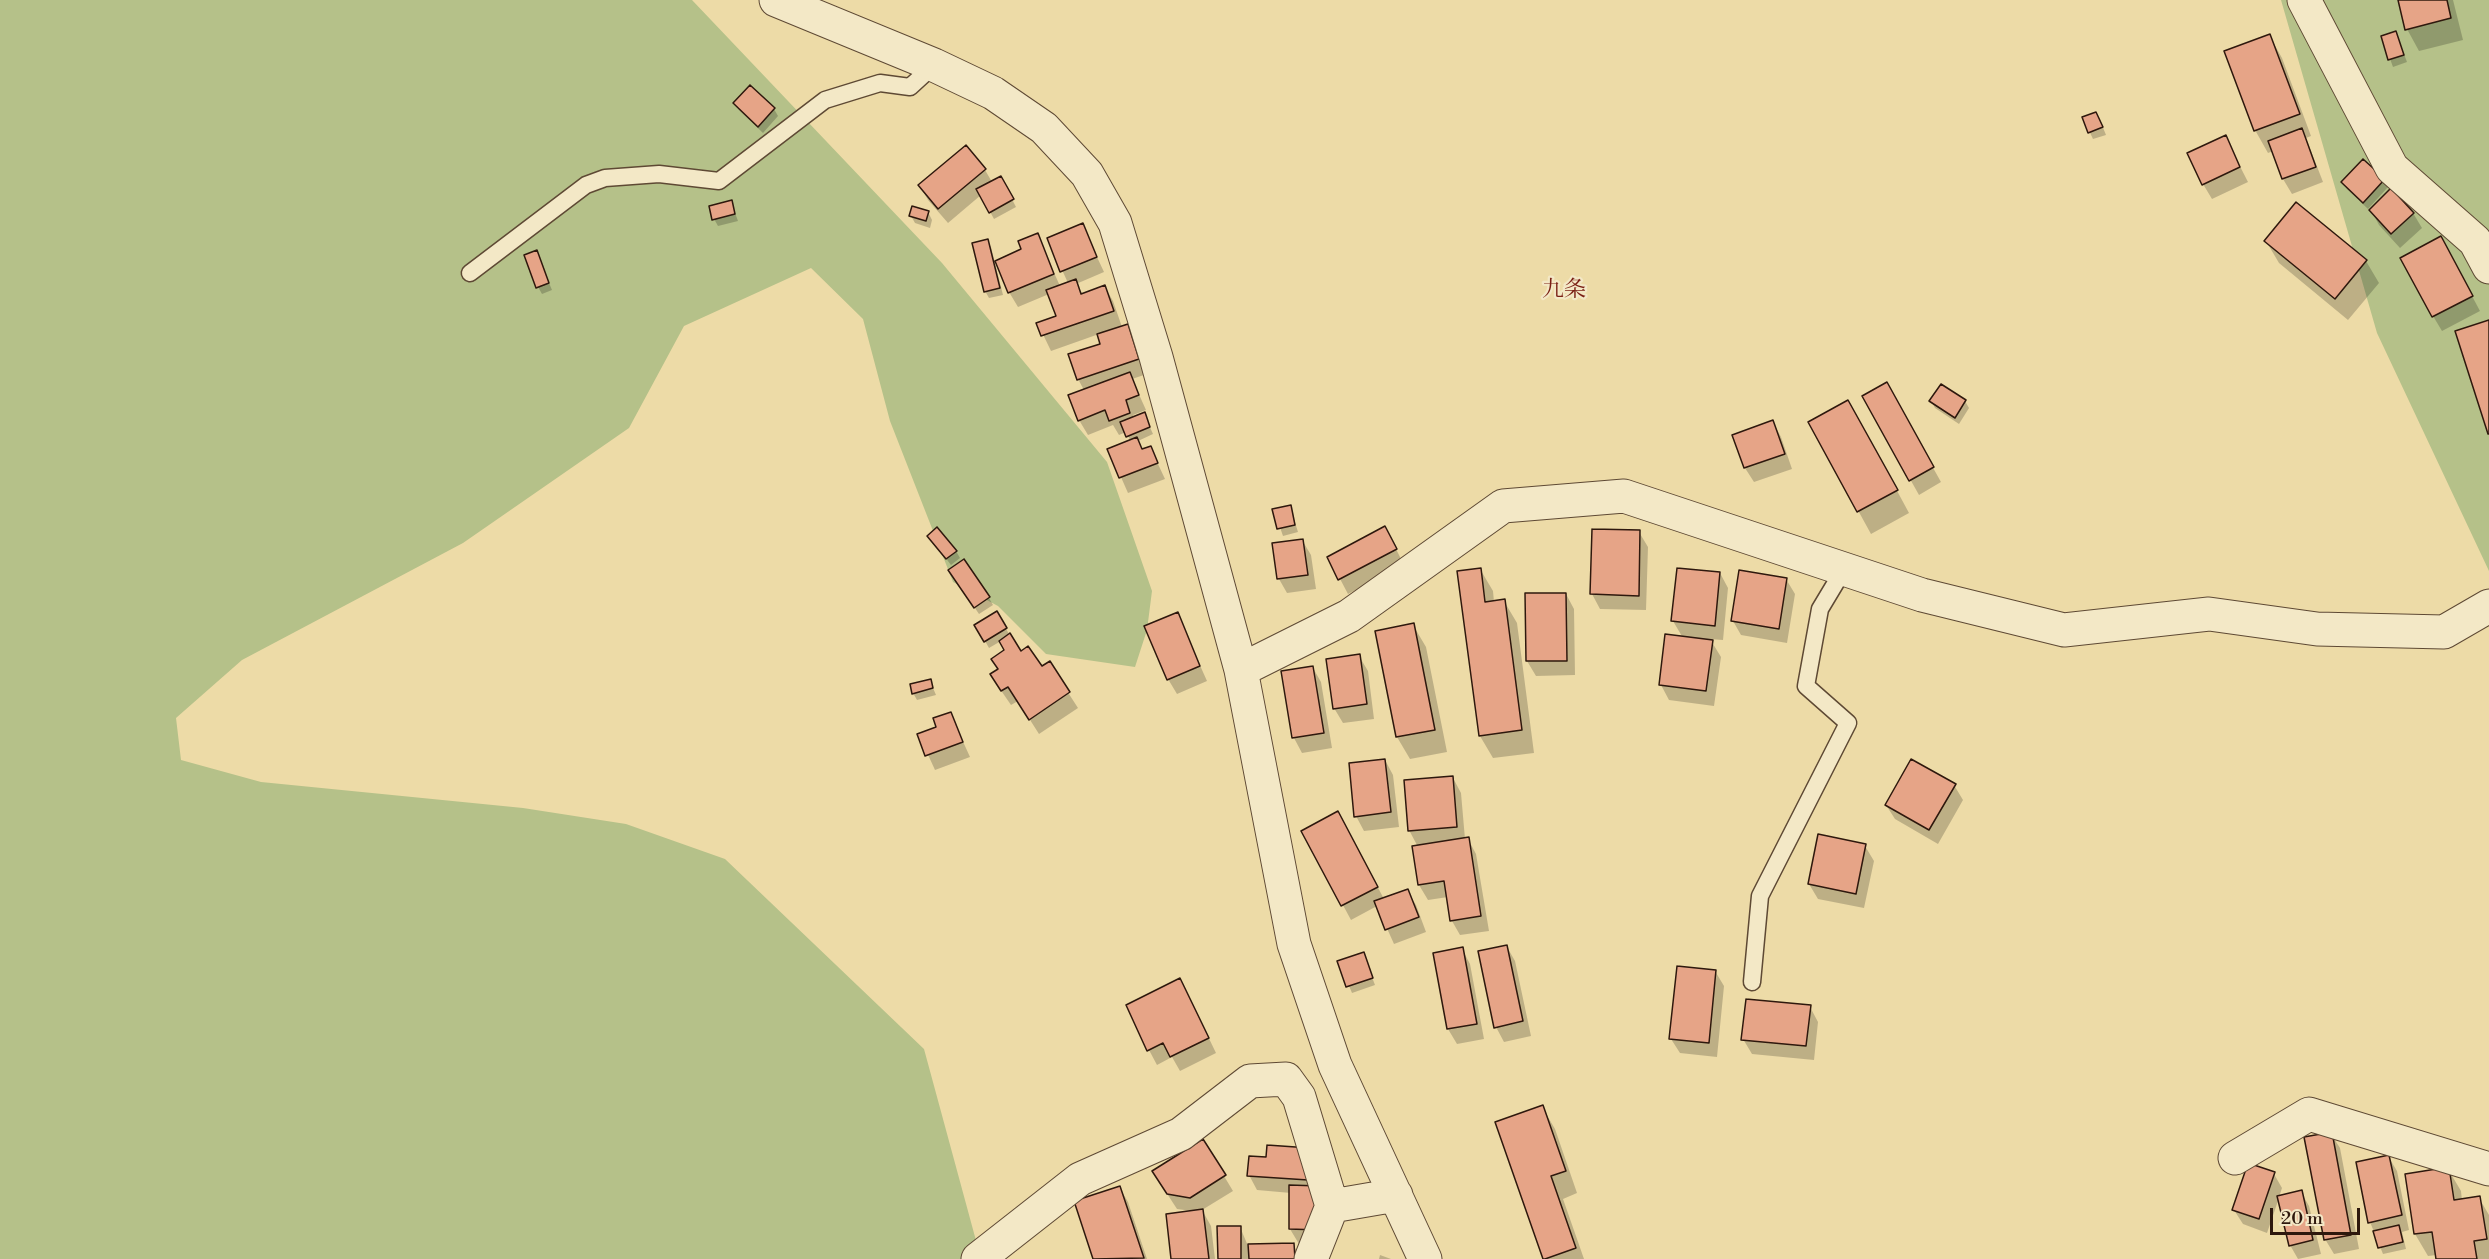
<!DOCTYPE html>
<html>
<head>
<meta charset="utf-8">
<style>
	body { margin:0 }
	#map { position:relative; width:2489px; height:1259px; overflow:hidden; background:#eddba7; font-family:"Libre Bodoni",serif }
	canvas { display:block }
	.scale { position:absolute; left:2270px; top:1208px; width:90px; height:27px; box-sizing:border-box; border:3px solid #2e180d; border-top:0; padding-left:8px; font-size:18px; line-height:21px; white-space:nowrap; color:#2e180d; -webkit-text-stroke:4px #f3e8c6; paint-order:stroke }
</style>
</head>
<body>
<div id="map">
<canvas width="2489" height="1259"></canvas>
<div class="scale">20 m</div>
</div>
<script>
const ctx = document.querySelector('canvas').getContext('2d');
ctx.lineJoin = 'round';
function fillPath(path, color) { ctx.fillStyle = color; ctx.fill(path, 'evenodd'); }
const shape = rows => new Path2D(rows.map(r => 'M' + r).join(''));
function strokePath(path, color, width, dash) { ctx.strokeStyle = color; ctx.lineWidth = width; ctx.lineCap = dash ? 'butt' : 'round'; ctx.setLineDash(dash || []); ctx.stroke(path); }
function drawText(font, color, halo, rows, align = 'center') {
  ctx.font = font + ' "Libre Bodoni","Noto Serif JP",serif'; ctx.lineWidth = 4.5; ctx.setLineDash([]); ctx.textBaseline = 'middle'; ctx.strokeStyle = halo; ctx.fillStyle = color; for (const [text, x, y, turn = 0] of rows) {
    ctx.save(); ctx.translate(x, y); ctx.rotate((+turn || 0) * Math.PI / 180); ctx.textAlign = isNaN(turn) ? turn : align; if (halo) ctx.strokeText(text, 0, 0); ctx.fillText(text, 0, 0); ctx.restore();
  }
}
const green = shape([
	[0,0,692,0,942,263,1107,462,1152,591,1147,630,1135,667,1046,654,998,606,953,582,890,421,863,319,811,268,684,326,629,428,463,543,242,660,176,718,181,760,261,782,523,808,626,824,725,859,924,1049,981,1259,0,1259],
	[2281,0,2489,0,2489,571,2377,333]
]);
const shadow = shape([
	[2399,0,2453,0,2463,40,2419,51,2407,29],
	[2396,33,2407,62,2393,67,2382,37],
	[2269,35,2282,58,2311,136,2306,138,2323,182,2292,194,2283,179,2273,151,2268,153,2255,130],
	[735,103,774,109,778,116,763,133,739,110],
	[2083,118,2100,120,2106,135,2093,139],
	[2225,137,2248,182,2212,199,2203,184],
	[985,170,992,182,1001,178,1016,207,994,219,981,195,948,223,928,200,920,186],
	[2384,180,2388,187,2368,209,2347,189,2343,182],
	[731,202,738,221,718,226,714,219],
	[2371,210,2413,213,2422,228,2400,248,2379,225],
	[928,212,932,220,930,228,915,223,911,216],
	[1082,225,1104,272,1076,284,1083,294,1105,287,1113,301,1122,327,1127,326,1135,341,1147,374,1132,379,1146,410,1133,415,1134,418,1144,414,1153,434,1138,441,1143,450,1150,447,1165,479,1128,493,1109,450,1131,442,1126,432,1119,435,1113,425,1088,435,1079,420,1084,390,1078,379,1102,345,1099,334,1051,351,1038,324,1058,317,1049,294,1018,307,1009,292,1023,250,1037,235,1060,286,1068,283,1048,239],
	[987,241,991,247,1003,295,989,298,985,291],
	[2266,241,2366,261,2379,283,2348,320,2279,263],
	[536,252,552,290,542,294,538,287],
	[2449,253,2480,311,2442,331,2433,316],
	[1886,384,1941,482,1919,495,1864,397],
	[1931,401,1965,401,1969,408,1959,424,1935,408],
	[1773,422,1781,437,1792,469,1754,482,1745,468],
	[1810,423,1861,424,1909,513,1871,534],
	[1290,507,1298,532,1283,536,1274,510],
	[1639,532,1648,547,1646,610,1600,609,1592,594],
	[929,536,956,551,960,558,951,565],
	[1302,540,1311,555,1316,589,1287,593,1279,579],
	[1393,543,1404,565,1348,594,1329,558],
	[1480,569,1493,591,1494,602,1504,601,1517,623,1534,753,1493,758,1480,736],
	[1720,573,1728,588,1723,640,1710,639,1721,657,1714,706,1669,700,1661,685,1683,638,1673,621],
	[954,577,989,598,993,605,979,614],
	[1786,579,1795,594,1787,643,1741,635,1733,621],
	[1566,594,1574,609,1575,675,1536,676,1527,661],
	[996,613,1021,653,1041,668,1049,663,1078,708,1039,734,1018,701,1011,705,1000,689,999,669,1006,651,1001,641,989,648,976,625],
	[1177,614,1207,681,1177,694,1168,679],
	[1413,625,1426,647,1447,752,1410,759,1397,737],
	[1359,656,1368,671,1374,719,1343,723,1334,708],
	[1313,668,1321,682,1332,748,1302,753,1294,738],
	[930,681,936,695,917,700,913,693],
	[950,713,970,757,935,770,919,735,938,728],
	[1385,760,1393,775,1399,827,1364,831,1356,816],
	[1453,778,1461,793,1465,839,1468,839,1476,854,1489,931,1460,935,1452,921,1448,897,1428,900,1419,885,1414,847,1418,847,1409,830],
	[1954,785,1963,800,1938,844,1895,819,1886,805],
	[1346,828,1384,899,1407,891,1416,905,1426,932,1394,944,1377,906,1351,920,1303,831],
	[1865,846,1874,861,1864,908,1818,899,1809,884],
	[1507,947,1515,961,1531,1036,1504,1042,1496,1027],
	[1462,949,1470,964,1484,1039,1457,1044,1448,1029],
	[1363,954,1375,985,1352,993,1339,962],
	[1715,971,1724,986,1717,1057,1680,1053,1671,1039],
	[1188,995,1216,1053,1180,1071,1172,1057,1157,1065,1149,1050],
	[1810,1007,1818,1022,1814,1060,1752,1054,1743,1039],
	[1542,1107,1555,1129,1577,1193,1563,1199,1584,1259,1545,1259],
	[2331,1134,2340,1148,2359,1249,2334,1254,2325,1239],
	[1203,1141,1233,1191,1202,1210,1211,1226,1215,1259,1173,1259,1192,1211,1177,1209,1162,1186],
	[1309,1150,1327,1244,1299,1244,1290,1229,1291,1193,1257,1190,1249,1175,1267,1159],
	[2388,1156,2397,1171,2409,1230,2402,1232,2406,1249,2383,1254,2370,1222],
	[2448,1169,2461,1191,2462,1201,2479,1198,2489,1215,2489,1259,2438,1259,2437,1255,2428,1256,2415,1234,2406,1175],
	[2274,1174,2282,1188,2279,1197,2301,1192,2309,1206,2321,1254,2298,1259,2290,1245,2279,1198,2267,1233,2243,1224,2234,1210],
	[1120,1188,1128,1202,1147,1259,1095,1259,1076,1202],
	[1240,1227,1248,1246,1293,1245,1302,1259,1219,1259],
	[1380,1255,1391,1259,1379,1259]
]);
const building = shape([
	[2398,0,2447,0,2451,18,2405,30,2398,0],
	[2396,31,2404,55,2388,60,2381,36,2396,31],
	[2270,34,2300,114,2254,131,2224,51,2270,34],
	[750,85,775,108,758,127,733,103,750,85],
	[2096,112,2103,127,2088,133,2082,117,2096,112],
	[2302,128,2316,167,2282,179,2268,141,2302,128],
	[2226,135,2240,167,2202,185,2187,153,2226,135],
	[966,145,986,169,938,209,918,185,966,145],
	[2363,159,2385,179,2363,203,2341,182,2363,159],
	[1001,176,1014,199,989,213,976,189,1001,176],
	[2391,188,2414,213,2391,234,2369,210,2391,188],
	[732,200,735,214,712,220,709,206,732,200],
	[2296,202,2367,260,2335,299,2264,241,2296,202],
	[912,206,929,211,926,221,909,216,912,206],
	[1083,223,1097,257,1060,272,1047,238,1083,223],
	[1038,233,1054,274,1008,293,995,261,1021,249,1018,241,1038,233],
	[2441,236,2473,296,2432,317,2400,258,2441,236],
	[988,239,1000,288,984,292,972,243,988,239],
	[537,250,549,283,536,288,524,255,537,250],
	[1076,279,1081,294,1105,285,1114,311,1041,336,1036,323,1056,316,1046,290,1076,279],
	[2489,320,2489,434,2488,434,2455,331,2489,320],
	[1128,324,1139,359,1077,380,1068,354,1100,344,1097,334,1128,324],
	[1130,372,1139,395,1126,400,1130,413,1109,421,1105,410,1078,421,1068,395,1130,372],
	[1887,382,1934,467,1909,481,1862,396,1887,382],
	[1941,384,1966,400,1955,418,1929,401,1941,384],
	[1848,400,1898,490,1857,512,1808,422,1848,400],
	[1145,412,1150,427,1126,437,1120,422,1145,412],
	[1773,420,1785,454,1744,468,1732,435,1773,420],
	[1137,437,1142,449,1151,446,1158,463,1119,478,1107,449,1137,437],
	[1291,505,1295,525,1277,529,1272,509,1291,505],
	[1385,526,1397,549,1338,580,1327,557,1385,526],
	[937,527,957,551,946,559,927,536,937,527],
	[1592,529,1640,530,1639,596,1590,594,1592,529],
	[1303,539,1308,575,1277,579,1272,543,1303,539],
	[964,559,990,597,974,608,948,570,964,559],
	[1481,568,1485,602,1505,599,1522,730,1479,736,1457,571,1481,568],
	[1677,568,1720,572,1715,626,1671,621,1677,568],
	[1739,570,1787,578,1779,629,1731,621,1739,570],
	[1525,593,1566,593,1567,661,1526,661,1525,593],
	[997,611,1007,628,984,642,974,625,997,611],
	[1178,612,1200,666,1167,680,1144,626,1178,612],
	[1414,623,1435,730,1396,737,1375,631,1414,623],
	[1010,633,1021,651,1028,646,1042,666,1050,661,1070,692,1029,720,1008,687,1001,691,990,674,998,669,991,659,1004,650,999,641,1010,633],
	[1665,634,1713,640,1706,691,1659,685,1665,634],
	[1360,654,1367,704,1333,709,1326,659,1360,654],
	[1313,666,1324,733,1292,738,1281,671,1313,666],
	[931,679,933,688,912,694,910,684,931,679],
	[951,712,963,742,925,756,917,734,936,727,933,718,951,712],
	[1385,759,1391,812,1354,817,1349,763,1385,759],
	[1911,759,1956,784,1929,830,1885,805,1911,759],
	[1453,776,1457,827,1408,831,1404,780,1453,776],
	[1338,811,1378,887,1341,906,1301,831,1338,811],
	[1818,834,1866,844,1856,894,1808,884,1818,834],
	[1469,837,1481,916,1450,921,1444,881,1418,885,1412,846,1469,837],
	[1408,889,1419,917,1385,930,1374,901,1408,889],
	[1507,945,1523,1021,1494,1028,1478,951,1507,945],
	[1463,947,1477,1024,1447,1029,1433,953,1463,947],
	[1364,952,1373,978,1346,987,1337,961,1364,952],
	[1677,966,1716,970,1709,1043,1669,1039,1677,966],
	[1180,978,1209,1038,1170,1057,1163,1043,1147,1051,1126,1005,1180,978],
	[1746,999,1811,1005,1806,1046,1741,1040,1746,999],
	[1543,1105,1566,1171,1551,1176,1576,1248,1545,1259,1543,1259,1495,1122,1543,1105],
	[2332,1132,2351,1235,2324,1240,2304,1137,2332,1132],
	[1203,1139,1226,1175,1190,1198,1167,1194,1152,1171,1203,1139],
	[1267,1145,1310,1148,1308,1180,1247,1176,1249,1156,1266,1157,1267,1145],
	[2389,1155,2402,1215,2368,1223,2356,1162,2389,1155],
	[2248,1163,2275,1172,2259,1219,2232,1210,2248,1163],
	[2449,1167,2454,1200,2480,1196,2487,1239,2474,1241,2477,1259,2436,1259,2432,1232,2414,1234,2405,1174,2449,1167],
	[1289,1185,1320,1186,1319,1230,1289,1229,1289,1185],
	[1120,1186,1144,1258,1093,1259,1074,1201,1120,1186],
	[2302,1190,2313,1240,2289,1246,2277,1196,2302,1190],
	[1203,1209,1209,1259,1171,1259,1166,1214,1203,1209],
	[2399,1225,2403,1242,2378,1248,2373,1231,2399,1225],
	[1217,1226,1241,1226,1241,1259,1218,1259,1217,1226],
	[1294,1243,1295,1259,1249,1259,1248,1244,1294,1243]
]);
const lane = shape([
	[470,273,586,185,605,178,659,174,719,181,825,100,880,83,910,87,934,65],
	[1752,982,1760,896,1848,723,1806,686,1820,609,1844,569]
]);
const street = shape([
	[776,0,934,65,993,93,1044,128,1087,174,1115,223,1156,357,1241,670,1294,944,1335,1065,1425,1259],
	[2304,0,2392,168,2475,241,2489,267],
	[1241,670,1349,616,1503,506,1624,496,1922,595,2064,630,2209,614,2317,629,2444,632,2489,606],
	[2235,1158,2309,1114,2489,1169],
	[978,1259,1080,1179,1181,1134,1250,1081,1286,1079,1299,1097,1332,1206],
	[1311,1259,1332,1206,1396,1195]
]);
const quarterNames = [
	["九条",1564,291]
];
fillPath(green, '#b5c189');
fillPath(shadow, '#0003');
fillPath(building, '#e6a487');
strokePath(building, '#2e180d', 1.5);
strokePath(lane, '#5e4934', 19);
strokePath(street, '#5e4934', 35);
strokePath(lane, '#f3e8c6', 16);
strokePath(street, '#f3e8c6', 33);
drawText('22px', '#7a1f14', '#f3e8c6', quarterNames);
</script>
</body>
</html>
